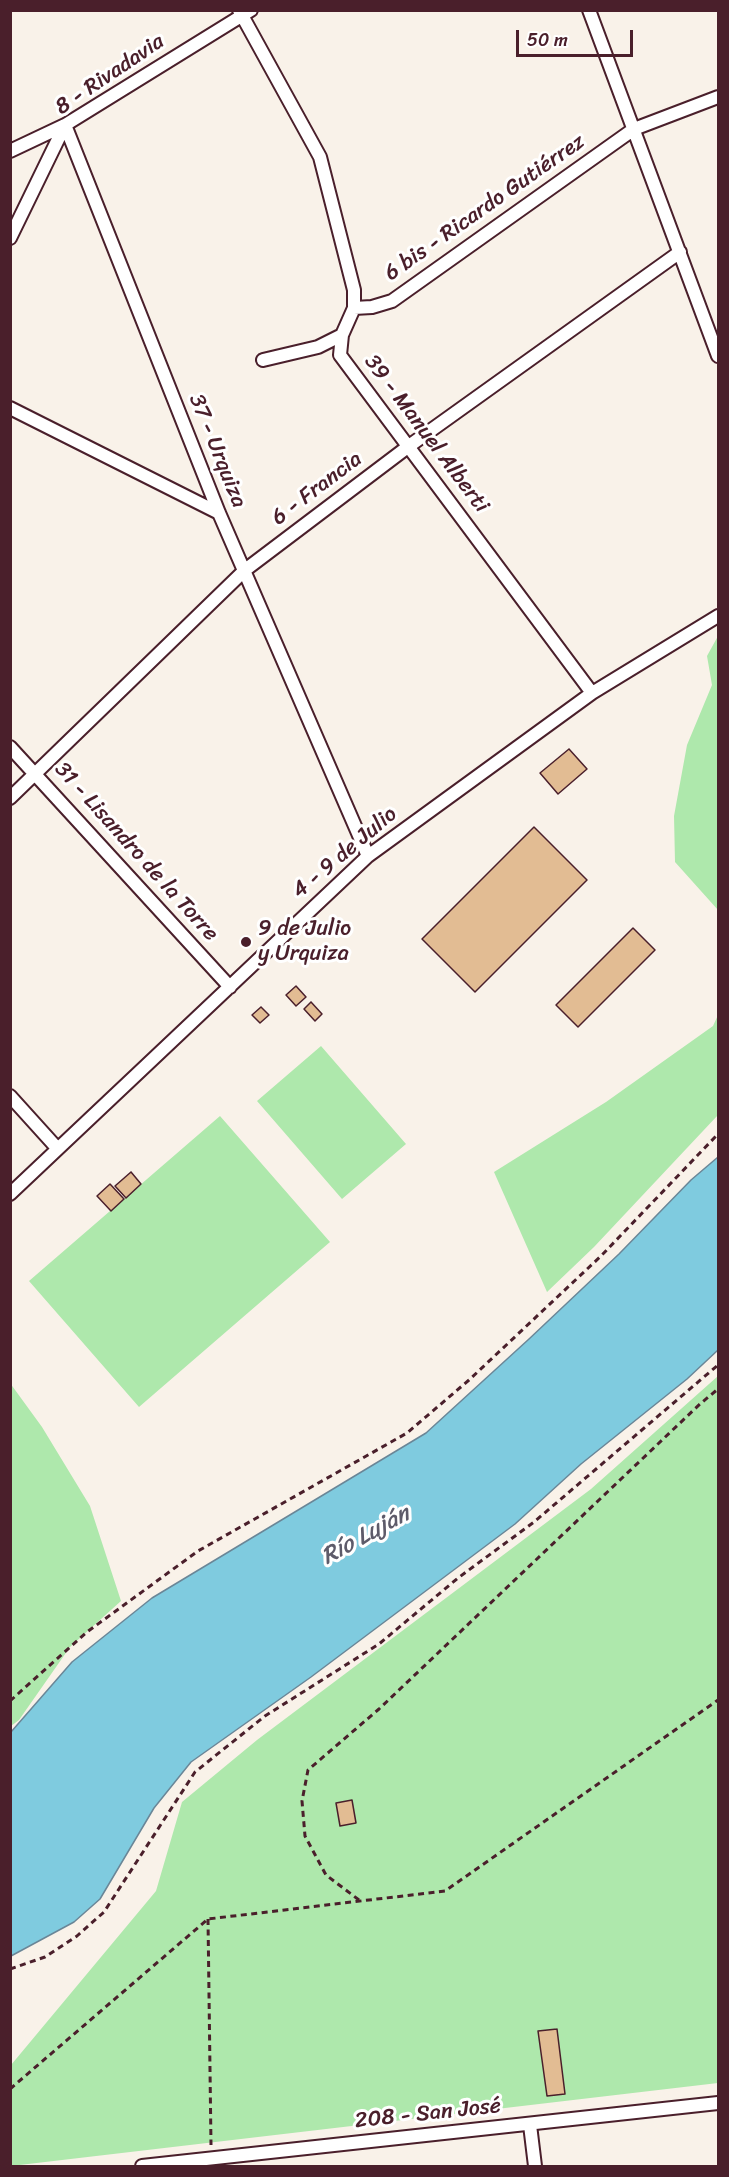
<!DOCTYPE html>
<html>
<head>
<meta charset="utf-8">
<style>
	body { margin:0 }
	#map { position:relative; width:729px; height:2177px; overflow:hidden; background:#f9f2e9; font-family:Sriracha,sans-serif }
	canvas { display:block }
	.frame { position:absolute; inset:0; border:12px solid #4a1f2b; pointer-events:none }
	.scale { position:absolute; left:516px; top:30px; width:117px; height:27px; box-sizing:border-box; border:3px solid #4a1f2b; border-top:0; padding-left:8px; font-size:18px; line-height:21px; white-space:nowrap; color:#4a1f2b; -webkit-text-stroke:4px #fff; paint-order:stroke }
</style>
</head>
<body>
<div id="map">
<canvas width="729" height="2177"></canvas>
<div class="frame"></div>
<div class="scale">50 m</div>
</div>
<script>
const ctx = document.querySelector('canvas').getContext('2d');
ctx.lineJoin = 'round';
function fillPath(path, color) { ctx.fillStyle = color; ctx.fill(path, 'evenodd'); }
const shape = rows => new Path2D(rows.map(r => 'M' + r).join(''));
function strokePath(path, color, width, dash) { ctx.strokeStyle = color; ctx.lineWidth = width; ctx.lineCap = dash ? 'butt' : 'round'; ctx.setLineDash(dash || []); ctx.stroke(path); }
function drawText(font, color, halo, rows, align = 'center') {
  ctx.font = font + ' Sriracha,sans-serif'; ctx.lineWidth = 6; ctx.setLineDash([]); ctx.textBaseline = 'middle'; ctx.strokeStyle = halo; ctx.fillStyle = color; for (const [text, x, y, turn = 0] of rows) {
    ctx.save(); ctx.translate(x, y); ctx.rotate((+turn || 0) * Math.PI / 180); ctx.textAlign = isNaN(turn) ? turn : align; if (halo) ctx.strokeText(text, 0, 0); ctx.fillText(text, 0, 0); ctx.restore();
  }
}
const green = shape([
	[718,636,718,910,675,862,674,816,687,745,712,685,707,656],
	[718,1015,718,1115,594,1247,547,1292,494,1172,606,1102,713,1026],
	[321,1046,406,1144,342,1199,257,1101],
	[220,1116,330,1242,139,1407,29,1281],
	[718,1376,718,2083,11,2166,11,2065,156,1891,182,1802,257,1740,591,1489],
	[10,1383,42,1427,90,1506,121,1601,70,1647,19,1720,11,1726]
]);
const water = shape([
	[718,1157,718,1350,687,1379,581,1464,515,1524,311,1677,191,1762,154,1808,100,1899,74,1922,11,1956,11,1732,72,1662,152,1598,426,1433,529,1339,619,1254,691,1180,718,1157]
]);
const building = shape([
	[569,749,587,769,558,794,540,773,569,749],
	[534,827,587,880,475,992,422,939,534,827],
	[633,928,655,950,578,1027,556,1005,633,928],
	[296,986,306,997,296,1006,286,995,296,986],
	[311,1002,322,1014,315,1021,304,1009,311,1002],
	[261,1007,269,1015,260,1023,252,1015,261,1007],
	[131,1172,141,1184,126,1198,115,1186,131,1172],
	[110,1184,124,1199,111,1211,97,1196,110,1184],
	[352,1800,356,1823,340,1826,336,1803,352,1800],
	[557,2029,565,2094,547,2096,538,2031,557,2029]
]);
const path = shape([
	[10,1701,87,1632,198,1551,407,1433,469,1380,601,1256,718,1134],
	[359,1900,326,1875,305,1836,302,1801,308,1770,379,1709,700,1404,718,1389],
	[208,1919,211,2145],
	[10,1969,45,1957,77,1936,104,1912,195,1772,265,1716,379,1644,458,1578,534,1522,718,1365],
	[10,2089,208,1919,445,1891,718,1700]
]);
const minor = shape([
	[239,10,320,157,354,290,354,308,342,335,340,355,592,693],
	[589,10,718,356],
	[10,151,65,125,219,513,368,856],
	[10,238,65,125,251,10],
	[354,308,372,307,392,301,634,129,718,97],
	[263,360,318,347,342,335],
	[10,408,219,513],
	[10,747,230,987],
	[10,798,245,570,409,446,680,252],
	[10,1096,57,1148],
	[10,1194,368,856,592,693,718,616],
	[530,2125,535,2166],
	[142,2166,718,2103]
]);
const markers = [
	[246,942,6,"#4a1f2b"]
];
const streetNames = [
	["8 - Rivadavia",110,75,-34],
	["6 bis - Ricardo Gutiérrez",485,208,-35],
	["39 - Manuel Alberti",426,434,53],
	["37 - Urquiza",217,451,68],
	["6 - Francia",317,489,-37],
	["31 - Lisandro de la Torre",136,852,48],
	["4 - 9 de Julio",345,853,-40],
	["208 - San José",428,2114,-6]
];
const poiNames = [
	["9 de Julio",258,929],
	["y Urquiza",258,954]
];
const waterNames = [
	["Río Luján",366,1536,-29]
];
fillPath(green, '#aee8ac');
fillPath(water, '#7fcbdf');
strokePath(water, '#6a8697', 1.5);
fillPath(building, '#e2bc93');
strokePath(building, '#4a1f2b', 1.5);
strokePath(minor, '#4a1f2b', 16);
strokePath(path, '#4a1f2b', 3, [6, 4.5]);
strokePath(minor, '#fff', 12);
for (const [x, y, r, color] of markers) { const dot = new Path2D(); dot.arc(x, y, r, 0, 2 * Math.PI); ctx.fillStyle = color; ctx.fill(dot); strokePath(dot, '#fff', 2); }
drawText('22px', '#4a1f2b', '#fff', streetNames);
drawText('22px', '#4a1f2b', '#fff', poiNames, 'left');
drawText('italic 24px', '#5d5b6a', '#fff', waterNames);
</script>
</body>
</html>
